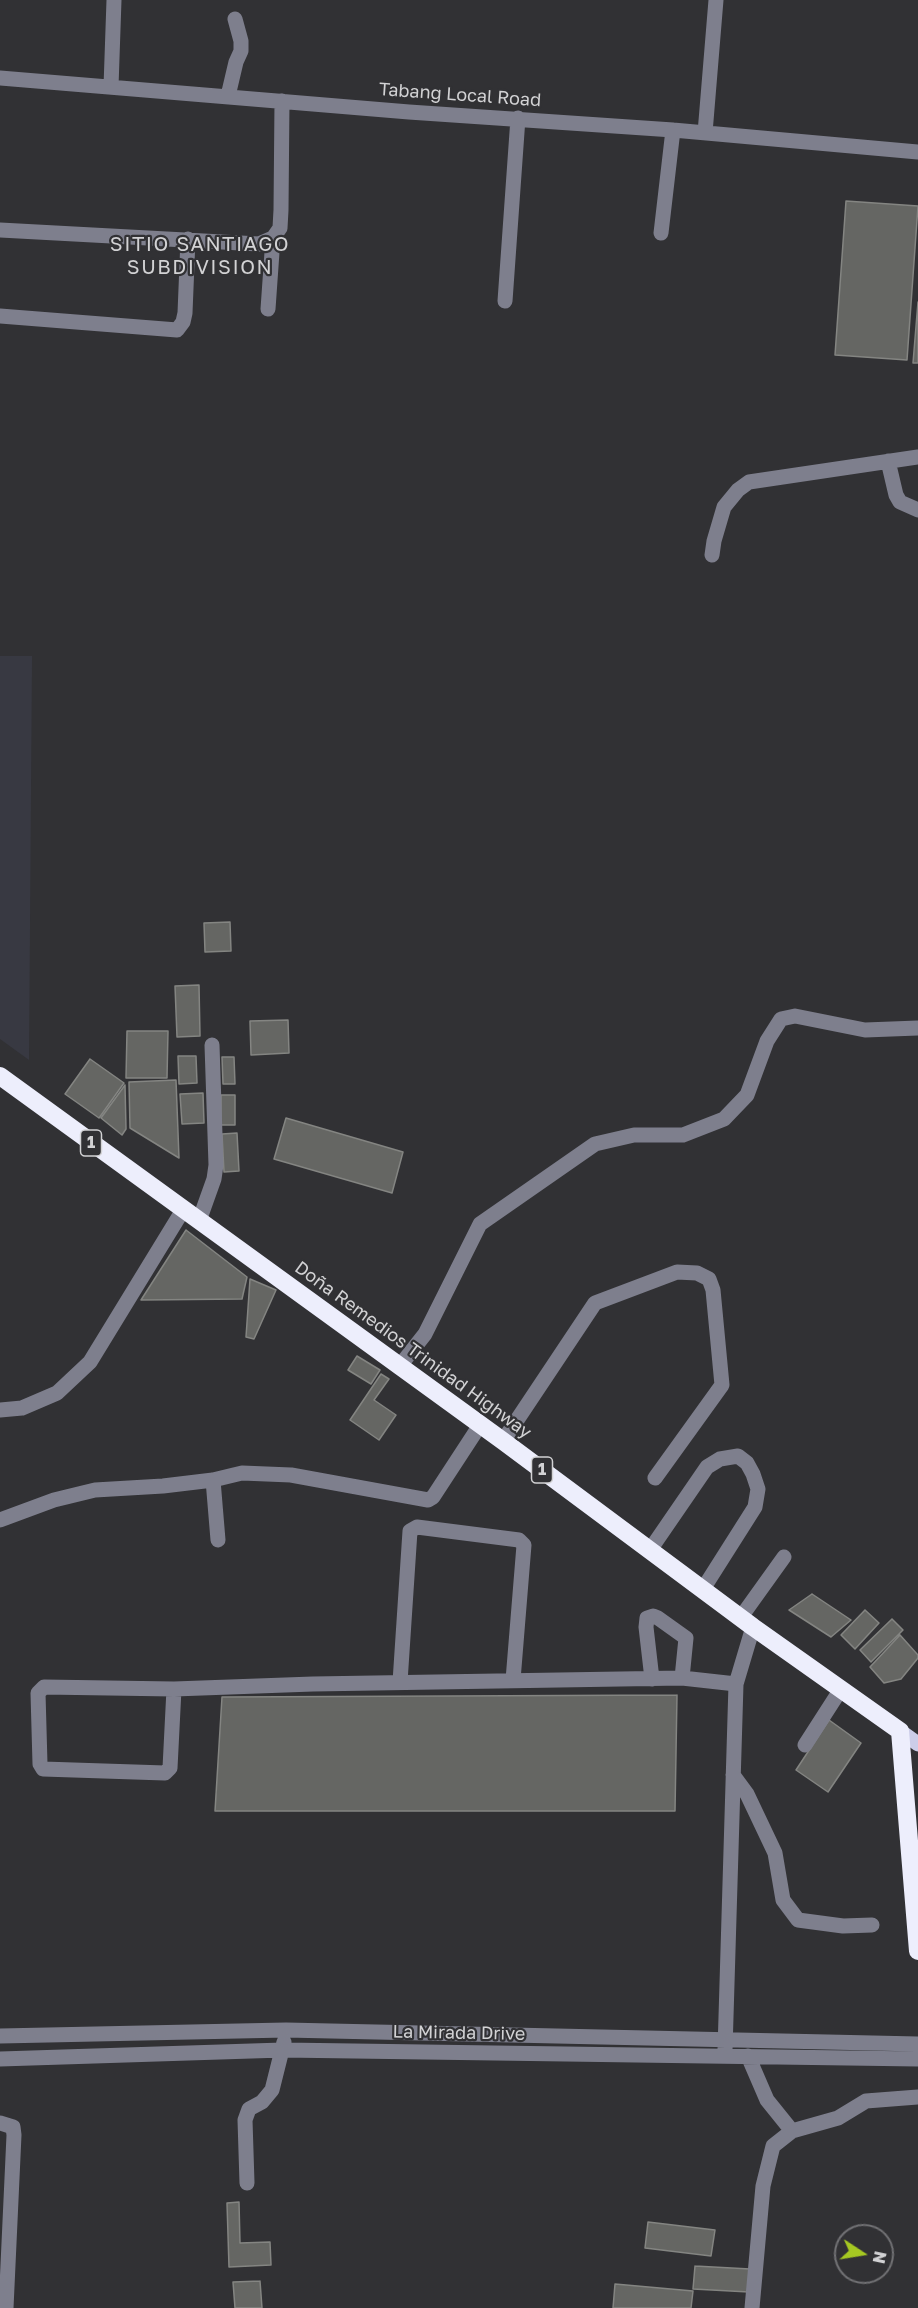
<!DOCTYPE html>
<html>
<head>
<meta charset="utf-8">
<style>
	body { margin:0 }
	#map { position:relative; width:918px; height:2308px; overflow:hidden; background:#313134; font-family:"Golos Text",sans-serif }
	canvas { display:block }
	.north { position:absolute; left:834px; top:2224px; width:60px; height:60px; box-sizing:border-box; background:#313134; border:2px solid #717174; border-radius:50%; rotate:102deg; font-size:16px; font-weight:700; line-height:24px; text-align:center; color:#d2d2d4 }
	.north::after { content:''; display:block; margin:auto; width:21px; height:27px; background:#a5c822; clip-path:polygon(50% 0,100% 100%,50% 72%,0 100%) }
</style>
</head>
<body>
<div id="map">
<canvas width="918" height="2308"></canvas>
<div class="north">N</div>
</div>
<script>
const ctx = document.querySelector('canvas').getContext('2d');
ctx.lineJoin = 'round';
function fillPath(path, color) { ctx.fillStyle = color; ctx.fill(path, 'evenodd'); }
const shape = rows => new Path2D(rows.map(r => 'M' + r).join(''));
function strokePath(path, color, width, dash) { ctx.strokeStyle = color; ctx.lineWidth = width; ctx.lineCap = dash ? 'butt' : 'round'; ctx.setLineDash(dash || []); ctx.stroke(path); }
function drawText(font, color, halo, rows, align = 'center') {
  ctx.font = font + ' "Golos Text",sans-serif'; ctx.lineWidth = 4.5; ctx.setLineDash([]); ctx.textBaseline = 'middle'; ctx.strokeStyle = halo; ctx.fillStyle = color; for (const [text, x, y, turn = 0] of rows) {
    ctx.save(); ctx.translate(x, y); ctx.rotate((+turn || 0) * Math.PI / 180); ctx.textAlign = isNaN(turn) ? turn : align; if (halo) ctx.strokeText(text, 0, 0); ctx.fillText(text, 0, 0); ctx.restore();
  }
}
const built = shape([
	[0,656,32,656,29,1060,0,1039]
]);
const building = shape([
	[846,201,918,206,907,360,835,355,846,201],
	[918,302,918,363,913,363,918,302],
	[230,922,231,951,205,952,204,923,230,922],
	[199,985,200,1036,177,1037,175,986,199,985],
	[288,1020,289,1053,251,1055,250,1021,288,1020],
	[127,1031,168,1031,167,1078,126,1078,127,1031],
	[178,1056,196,1056,197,1083,179,1084,178,1056],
	[222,1057,234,1057,235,1084,223,1084,222,1057],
	[90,1059,124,1083,99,1118,65,1094,90,1059],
	[176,1080,179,1158,130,1128,129,1082,176,1080],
	[125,1085,126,1129,122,1135,101,1118,125,1085],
	[203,1093,204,1123,182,1124,180,1094,203,1093],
	[221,1095,235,1095,235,1125,221,1125,221,1095],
	[286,1118,403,1152,392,1193,274,1159,286,1118],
	[237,1133,239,1171,224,1172,222,1134,237,1133],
	[186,1230,247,1277,242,1299,141,1300,186,1230],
	[250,1279,276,1290,254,1339,246,1337,250,1279],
	[357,1356,380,1370,371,1384,348,1370,357,1356],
	[381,1374,389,1379,374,1400,396,1415,379,1440,350,1420,381,1374],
	[812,1594,851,1620,831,1637,789,1610,812,1594],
	[865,1610,879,1623,855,1649,841,1635,865,1610],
	[892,1619,903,1630,871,1662,860,1650,892,1619],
	[900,1635,918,1655,918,1658,901,1679,884,1683,870,1667,900,1635],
	[677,1695,675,1811,215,1811,222,1697,677,1695],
	[829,1720,861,1743,828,1792,796,1770,829,1720],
	[239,2202,240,2243,270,2242,271,2265,229,2267,227,2203,239,2202],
	[648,2222,715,2230,711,2256,645,2248,648,2222],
	[695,2266,750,2269,749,2292,693,2289,695,2266],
	[260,2281,262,2308,235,2308,233,2282,260,2281],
	[615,2284,693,2291,691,2308,613,2308,615,2284]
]);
const minor = shape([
	[0,78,409,112,673,130,918,152],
	[111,87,114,0],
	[228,96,236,62,241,51,241,41,235,19],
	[705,133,716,0],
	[0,230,259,244,273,238,280,228,281,210,282,101],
	[661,233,673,130],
	[505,301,518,118],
	[268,309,273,238],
	[0,316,177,330,183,322,185,313,188,239],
	[888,461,896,495,900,502,918,510],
	[712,555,714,541,724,507,738,490,749,482,918,457],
	[199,1221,214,1179,216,1165,212,1045],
	[399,1367,425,1334,480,1224,595,1144,634,1135,683,1135,724,1119,747,1095,767,1041,781,1019,795,1016,865,1030,918,1028],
	[0,1410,22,1408,57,1393,90,1362,183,1210],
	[503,1441,595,1303,677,1272,697,1273,709,1279,713,1290,722,1385,655,1478],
	[213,1480,218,1540],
	[0,1520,54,1500,95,1490,163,1486,213,1480,242,1473,291,1475,428,1500,433,1497,480,1425],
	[650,1550,707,1467,720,1459,738,1456,747,1463,753,1474,758,1489,755,1507,703,1589],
	[741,1617,784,1557],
	[652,1679,646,1627,647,1618,653,1616,658,1618,686,1638,682,1678],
	[400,1682,410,1531,417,1527,519,1540,524,1545,513,1680],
	[174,1689,170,1768,165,1773,43,1769,40,1764,38,1693,44,1687,174,1689,313,1684,682,1678,736,1684],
	[805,1745,841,1689],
	[733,1775,747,1794,775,1853,783,1900,798,1920,843,1926,872,1925],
	[0,2036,286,2030,918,2044],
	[725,2050,736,1684,753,1627],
	[748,2056,767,2100,792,2131],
	[0,2059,283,2050,918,2059],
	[0,2123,13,2127,14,2135,6,2308],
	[247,2183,245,2120,249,2109,262,2102,272,2090,284,2042],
	[752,2308,763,2186,773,2146,792,2131,838,2118,866,2101,918,2097]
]);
const major = shape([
	[900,1731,918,1744]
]);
const highway = shape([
	[0,1076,503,1441,753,1627,900,1731,918,1951]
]);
const shields = [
	[91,1143,21],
	[542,1470,21]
];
const shieldNames = [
	["1",91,1143],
	["1",542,1470]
];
const streetNames = [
	["Tabang Local Road",460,95,4],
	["Doña Remedios Trinidad Highway",413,1350,36],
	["La Mirada Drive",459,2033,1]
];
const neighbourhoodNames = [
	["SITIO SANTIAGO",200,245],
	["SUBDIVISION",200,268]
];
fillPath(built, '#383942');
fillPath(building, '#656663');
strokePath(building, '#848582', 1.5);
strokePath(minor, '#7e7f8d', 15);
strokePath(major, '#cccde9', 15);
strokePath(highway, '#edeefc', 18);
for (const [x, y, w] of shields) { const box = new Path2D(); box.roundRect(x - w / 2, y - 13, w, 26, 4.5); ctx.fillStyle = '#313134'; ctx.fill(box); strokePath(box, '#d2d2d4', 1.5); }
drawText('bold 16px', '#d2d2d4', null, shieldNames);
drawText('18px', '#d2d2d4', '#313134', streetNames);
ctx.letterSpacing = '1.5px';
drawText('20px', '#d2d2d4', '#313134', neighbourhoodNames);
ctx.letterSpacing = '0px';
</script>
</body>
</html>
